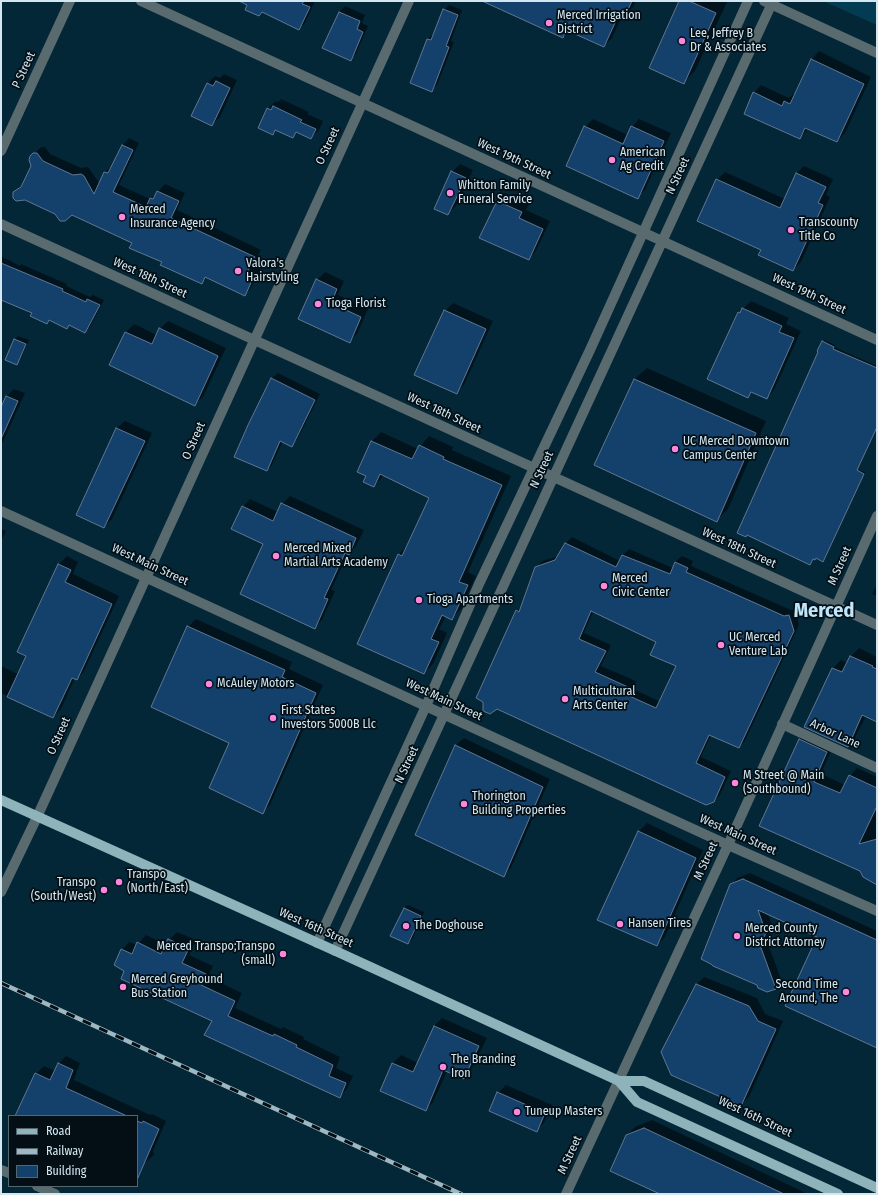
<!DOCTYPE html>
<html>
<head>
<meta charset="utf-8">
<style>
	body { margin:0 }
	#map { position:relative; width:878px; height:1195px; overflow:hidden; background:#032737; font-family:"Fira Sans Condensed",sans-serif }
	canvas { display:block }
	.frame { position:absolute; inset:0; border:2px solid #d4e7f1; pointer-events:none }
	.legend { position:absolute; left:8px; top:1115px; width:130px; height:72px; box-sizing:border-box; background:#030f15; border:1px solid #57656d; margin:0; padding:5px 7px; list-style:none; font-size:12px; color:#d4e7f1 }
	.legend li { display:flex; align-items:center; gap:8px; height:20px }
	.legend b { width:20px; border:1px solid #57656d }
</style>
</head>
<body>
<div id="map">
<canvas width="878" height="1195"></canvas>
<div class="frame"></div>
<ul class="legend">
<li><b style="height:5px;background:#8eb3ba"></b>Road</li>
<li><b style="height:5px;background:#9fb7c2"></b>Railway</li>
<li><b style="height:11px;background:#14406c"></b>Building</li>
</ul>
</div>
<script>
const ctx = document.querySelector('canvas').getContext('2d');
ctx.lineJoin = 'round';
function fillPath(path, color) { ctx.fillStyle = color; ctx.fill(path, 'evenodd'); }
const shape = rows => new Path2D(rows.map(r => 'M' + r).join(''));
function strokePath(path, color, width, dash) { ctx.strokeStyle = color; ctx.lineWidth = width; ctx.lineCap = dash ? 'butt' : 'round'; ctx.setLineDash(dash || []); ctx.stroke(path); }
function drawText(font, color, halo, rows, align = 'center') {
  ctx.font = font + ' "Fira Sans Condensed",sans-serif'; ctx.lineWidth = 3.5; ctx.setLineDash([]); ctx.textBaseline = 'middle'; ctx.strokeStyle = halo; ctx.fillStyle = color; for (const [text, x, y, turn = 0] of rows) {
    ctx.save(); ctx.translate(x, y); ctx.rotate((+turn || 0) * Math.PI / 180); ctx.textAlign = isNaN(turn) ? turn : align; if (halo) ctx.strokeText(text, 0, 0); ctx.fillText(text, 0, 0); ctx.restore();
  }
}
const green = shape([
	[823,1,877,1,877,25]
]);
const shadow = shape([
	[246,1,315,1,305,23,299,29,263,11,259,15],
	[501,1,636,1,633,7,625,15,623,14,612,38,604,46,569,30,562,37],
	[680,1,727,2,695,71,684,82],
	[449,5,462,10,451,41,454,42,437,85,432,90,428,39,433,34,434,35,444,10],
	[345,6,365,15,362,23,368,26,356,54,350,60,339,12],
	[819,51,871,77,845,133,837,141,809,128,800,138,754,93,761,85,789,98,793,94,795,95,812,59],
	[224,74,237,80,220,117,212,125,208,83,215,76,220,78],
	[281,99,309,112,307,114,323,121,319,130,311,138,298,132,293,137,277,129,273,133,268,108,276,101,278,102],
	[593,119,628,135,632,127,639,119,671,133,645,190,637,197,585,127],
	[129,138,139,143,119,185,150,199,165,184,185,193,177,210,261,250,253,265,260,269,251,288,244,295,207,277,202,283,133,242,71,214,56,214,14,193,24,184,32,166,31,157,41,147,45,147,50,154,81,168,88,167,100,184,105,172,113,165,123,145],
	[460,164,473,170,456,206,448,214,452,172],
	[804,166,833,179,826,195,830,197,801,262,793,270,762,249,717,180,725,172,785,199,796,174],
	[505,193,529,204,526,210,550,221,536,251,529,259,481,238,498,201],
	[1,256,20,266,21,264,67,284,66,286,90,297,93,295,104,300,90,327,85,332,70,324,67,327,50,320,47,322,33,312,1,299],
	[325,272,344,281,338,295,368,309,357,334,349,342,317,280],
	[751,301,789,318,786,324,801,331,774,390,767,398,753,392,748,397,739,313],
	[453,303,493,321,464,385,456,393,445,311],
	[168,321,226,348,203,397,195,404,111,365,126,332,134,324,157,335,160,329],
	[18,336,29,340,20,360,16,364,14,340],
	[824,340,835,345,834,347,877,366,877,427,857,469,865,472,825,559,823,560,816,557,813,558,810,564,748,534,746,536],
	[647,368,766,421,728,509,716,521,595,465,635,379],
	[278,373,320,394,297,440,291,446,283,441,272,465,267,470,249,425,272,378],
	[14,389,25,393,1,446,1,409,7,396],
	[125,421,152,433,112,519,104,527,117,428],
	[381,432,418,449,429,436,453,447,452,450,511,476,468,572,476,576,461,609,452,618,446,616,439,629,447,633,433,664,424,673,399,554,407,546,430,497,384,475,374,486,367,475,372,441],
	[290,496,364,530,356,546,348,554,331,590,335,591,322,620,314,628,243,507,250,499,278,512,282,504],
	[1,529,6,531,1,541],
	[572,537,620,561,623,555,629,549,673,568,675,562,682,556,693,561,691,566,791,610,795,609,799,625,745,741,739,747,711,735,701,757,731,771,720,795,713,802,517,611,522,605,536,568,542,561,559,556,566,543],
	[593,612,658,641,677,666,661,702,633,689,636,681,601,666,611,645,584,633],
	[67,556,78,562,73,574,119,596,84,671,77,679,75,678,61,709,53,717,1,693,1,666,18,674,27,655,19,652,59,564],
	[877,585,877,596,872,594],
	[196,619,292,662,289,669,323,685,270,805,263,812,231,742,188,627],
	[859,648,877,657,877,721,866,716,855,738,848,746,806,727,833,668,841,660,847,663,851,656],
	[807,732,834,744,821,774,845,785,850,776,857,768,877,777,877,884,861,870,760,825,799,739],
	[464,738,550,779,511,868,503,876,456,745],
	[647,823,703,850,665,937,657,945,599,919,639,831],
	[750,873,877,931,877,1046,818,937,768,913,772,926,766,938,782,982,776,988,767,991,731,885,737,878],
	[408,905,424,912,412,940,408,943,404,908],
	[177,932,196,940,189,955,213,966,208,977,242,993,235,1008,281,1029,283,1027,304,1037,303,1039,340,1057,336,1068,353,1076,347,1089,339,1097,213,1021,125,970,122,950,129,942,137,945,146,935,167,945,169,940],
	[704,977,757,998,765,1014,783,1021,749,1097,741,1104,696,985],
	[442,1018,487,1038,471,1070,464,1078,447,1071,433,1102,426,1110,381,1090,393,1063,401,1055,418,1063,434,1026],
	[66,1056,80,1063,74,1080,150,1115,152,1114,166,1121,153,1151,154,1155,146,1162,137,1166,137,1116,17,1116,36,1074,44,1066,55,1071,58,1064],
	[506,1085,552,1105,544,1123,537,1130,498,1093],
	[652,1120,808,1194,662,1194,627,1135,635,1127]
]);
const building = shape([
	[239,1,304,1,302,4,310,7,299,30,262,12,259,16,245,10,247,5,239,1],
	[482,1,632,1,625,16,619,14,604,47,566,30,563,38,482,1],
	[679,1,689,1,716,13,684,84,649,68,679,1],
	[443,9,458,15,446,46,449,47,432,92,410,83,427,39,431,40,443,9],
	[339,12,360,21,357,29,363,32,351,61,322,48,339,12],
	[811,59,864,84,837,142,805,128,800,139,744,114,753,92,782,106,784,101,790,104,811,59],
	[216,81,230,88,212,126,191,116,207,83,213,86,216,81],
	[273,106,302,120,300,122,316,129,311,139,296,132,293,138,275,130,273,135,258,128,267,108,271,110,273,106],
	[584,126,623,144,631,126,664,141,638,199,566,166,584,126],
	[122,145,133,150,113,192,146,207,150,198,153,199,157,191,179,201,171,218,255,257,247,273,254,276,245,296,205,277,202,284,160,265,162,262,129,248,132,243,72,215,65,221,60,221,55,214,25,200,16,201,13,198,13,192,21,187,31,166,29,160,30,156,33,153,37,153,43,161,73,175,81,174,84,176,94,194,104,172,108,173,122,145],
	[451,171,466,178,448,215,434,209,451,171],
	[796,173,826,187,818,203,823,205,793,271,758,255,761,250,697,221,716,179,780,208,796,173],
	[497,201,522,212,519,218,543,229,529,260,479,238,497,201],
	[1,263,63,289,62,291,86,302,87,299,100,305,85,333,69,325,67,329,49,320,47,324,30,316,32,313,1,300,1,263],
	[316,279,337,289,331,303,361,317,350,343,298,319,316,279],
	[742,308,782,326,779,332,794,338,767,399,751,392,748,398,707,379,738,312,740,313,742,308],
	[444,310,486,329,457,394,414,375,444,310],
	[159,328,218,356,195,406,109,365,125,332,152,344,159,328],
	[14,339,26,344,17,365,5,360,14,339],
	[822,341,834,347,833,349,877,368,877,427,857,470,864,474,823,562,816,558,815,560,813,559,810,565,747,535,746,537,737,533,818,352,817,351,822,341],
	[271,378,315,400,292,447,280,441,267,471,234,457,248,425,271,378],
	[634,379,756,433,717,522,594,465,634,379],
	[6,396,18,401,1,439,1,407,6,396],
	[116,428,145,441,104,528,76,515,116,428],
	[371,441,412,459,419,445,444,457,443,459,502,485,459,582,468,585,452,620,442,615,431,639,439,642,424,674,357,644,398,554,402,556,429,498,380,474,374,487,363,482,366,476,357,472,371,441],
	[281,503,356,538,349,555,345,553,324,598,328,599,315,629,240,594,263,544,231,529,242,506,273,521,281,503],
	[565,543,616,567,622,555,670,574,675,562,688,568,686,572,784,616,789,615,794,631,739,748,709,735,696,763,725,777,714,802,706,805,497,709,490,714,483,711,483,702,476,698,516,610,519,612,535,567,555,560,565,543],
	[591,611,656,642,650,655,676,666,656,708,627,695,630,688,595,672,606,651,579,639,591,611],
	[58,564,71,570,65,582,112,604,77,680,72,678,53,718,7,697,26,656,17,652,58,564],
	[187,626,285,670,282,677,316,693,263,814,209,788,229,743,151,707,187,626],
	[850,656,873,666,872,667,877,669,877,722,862,715,848,747,804,727,832,668,842,672,850,656],
	[799,739,827,752,814,782,840,793,849,775,877,788,877,806,859,844,877,839,877,885,863,877,860,871,759,826,799,739],
	[455,745,543,787,504,877,415,835,455,745],
	[638,831,696,858,657,946,597,920,638,831],
	[743,879,877,940,877,1048,785,1006,817,937,758,910,766,933,760,945,776,989,767,992,758,988,757,985,713,966,711,964,701,959,730,884,743,879],
	[404,908,421,916,408,944,390,936,404,908],
	[168,939,189,948,182,963,206,974,201,985,235,1001,228,1016,273,1036,274,1034,297,1045,296,1047,333,1065,329,1076,346,1083,340,1098,204,1035,212,1021,121,979,124,971,114,965,121,949,132,954,137,942,161,954,168,939],
	[696,984,749,1006,758,1021,776,1029,741,1106,671,1075,661,1052,696,984],
	[434,1026,479,1046,464,1079,443,1070,426,1111,380,1091,392,1063,413,1072,434,1026],
	[58,1063,73,1070,66,1088,127,1116,15,1116,35,1073,50,1080,58,1063],
	[497,1092,545,1113,537,1132,489,1111,497,1092],
	[137,1121,142,1123,143,1121,159,1129,137,1180,137,1121],
	[644,1128,784,1194,660,1194,610,1171,626,1135,644,1128]
]);
const minor = shape([
	[141,1,877,340],
	[764,1,877,53],
	[1,151,70,1],
	[1,224,877,625],
	[782,724,877,768],
	[1,892,37,817,409,1],
	[317,943,426,706,479,584,590,350,748,1],
	[335,951,773,1]
]);
const tertiary = shape([
	[1,511,728,845,877,911],
	[1,1170,9,1173],
	[37,1186,55,1194],
	[566,1194,728,845,877,516]
]);
const primary = shape([
	[1,800,340,953,619,1081,637,1102,838,1194],
	[619,1081,644,1081,877,1188]
]);
const rail = shape([
	[1,983,461,1194]
]);
const markers = [
	[549,23,4,"#fd86e1"],
	[682,41,4,"#fd86e1"],
	[612,160,4,"#fd86e1"],
	[450,193,4,"#fd86e1"],
	[122,217,4,"#fd86e1"],
	[791,230,4,"#fd86e1"],
	[238,271,4,"#fd86e1"],
	[318,304,4,"#fd86e1"],
	[675,449,4,"#fd86e1"],
	[276,556,4,"#fd86e1"],
	[604,586,4,"#fd86e1"],
	[419,600,4,"#fd86e1"],
	[721,645,4,"#fd86e1"],
	[209,684,4,"#fd86e1"],
	[565,699,4,"#fd86e1"],
	[273,718,4,"#fd86e1"],
	[735,783,4,"#fd86e1"],
	[464,804,4,"#fd86e1"],
	[119,882,4,"#fd86e1"],
	[104,890,4,"#fd86e1"],
	[620,924,4,"#fd86e1"],
	[406,926,4,"#fd86e1"],
	[737,936,4,"#fd86e1"],
	[283,954,4,"#fd86e1"],
	[123,987,4,"#fd86e1"],
	[846,992,4,"#fd86e1"],
	[443,1067,4,"#fd86e1"],
	[517,1112,4,"#fd86e1"]
];
const poiNames = [
	["Merced Irrigation",557,16],
	["District",557,30],
	["Lee, Jeffrey B",690,34],
	["Dr & Associates",690,48],
	["American",620,153],
	["Ag Credit",620,167],
	["Whitton Family",458,186],
	["Funeral Service",458,200],
	["Merced",130,210],
	["Insurance Agency",130,224],
	["Transcounty",799,223],
	["Title Co",799,237],
	["Valora's",246,264],
	["Hairstyling",246,278],
	["Tioga Florist",326,304],
	["UC Merced Downtown",683,442],
	["Campus Center",683,456],
	["Merced Mixed",284,549],
	["Martial Arts Academy",284,563],
	["Merced",612,579],
	["Civic Center",612,593],
	["Tioga Apartments",427,600],
	["UC Merced",729,638],
	["Venture Lab",729,652],
	["McAuley Motors",217,684],
	["Multicultural",573,692],
	["Arts Center",573,706],
	["First States",281,711],
	["Investors 5000B Llc",281,725],
	["M Street @ Main",743,776],
	["(Southbound)",743,790],
	["Thorington",472,797],
	["Building Properties",472,811],
	["Transpo",127,875],
	["(North/East)",127,889],
	["Transpo",96,883,"right"],
	["(South/West)",96,897,"right"],
	["Hansen Tires",628,924],
	["The Doghouse",414,926],
	["Merced County",745,929],
	["District Attorney",745,943],
	["Merced Transpo;Transpo",275,947,"right"],
	["(small)",275,961,"right"],
	["Merced Greyhound",131,980],
	["Bus Station",131,994],
	["Second Time",838,985,"right"],
	["Around, The",838,999,"right"],
	["The Branding",451,1060],
	["Iron",451,1074],
	["Tuneup Masters",525,1112]
];
const streetNames = [
	["P Street",24,70,-65],
	["O Street",328,146,-65],
	["West 19th Street",514,159,25],
	["N Street",678,176,-65],
	["West 18th Street",150,278,25],
	["West 19th Street",809,294,25],
	["West 18th Street",444,413,25],
	["O Street",194,441,-66],
	["N Street",542,470,-65],
	["West 18th Street",739,548,25],
	["West Main Street",150,565,25],
	["M Street",840,566,-66],
	["West Main Street",444,700,25],
	["Arbor Lane",835,734,25],
	["O Street",59,736,-66],
	["N Street",407,765,-65],
	["West Main Street",738,835,24],
	["M Street",706,861,-65],
	["West 16th Street",316,928,24],
	["West 16th Street",755,1117,25],
	["M Street",570,1155,-65]
];
const townNames = [
	["Merced",824,611]
];
fillPath(green, '#033c52');
fillPath(shadow, '#0007');
fillPath(building, '#14406c');
strokePath(building, '#607791', 1);
strokePath(minor, '#596b6e', 10);
strokePath(tertiary, '#596b6e', 10);
strokePath(primary, '#8eb3ba', 10);
strokePath(rail, '#9fb7c2', 4.5);
strokePath(rail, '#030f15', 3, [9]);
for (const [x, y, r, color] of markers) { const dot = new Path2D(); dot.arc(x, y, r, 0, 2 * Math.PI); ctx.fillStyle = color; ctx.fill(dot); strokePath(dot, '#030f15', 1.5); }
drawText('12px', '#d4e7f1', '#030f15', poiNames, 'left');
drawText('12px', '#d4e7f1', '#030f15', streetNames);
drawText('bold 20px', '#bfe6fb', '#030f15', townNames);
</script>
</body>
</html>
